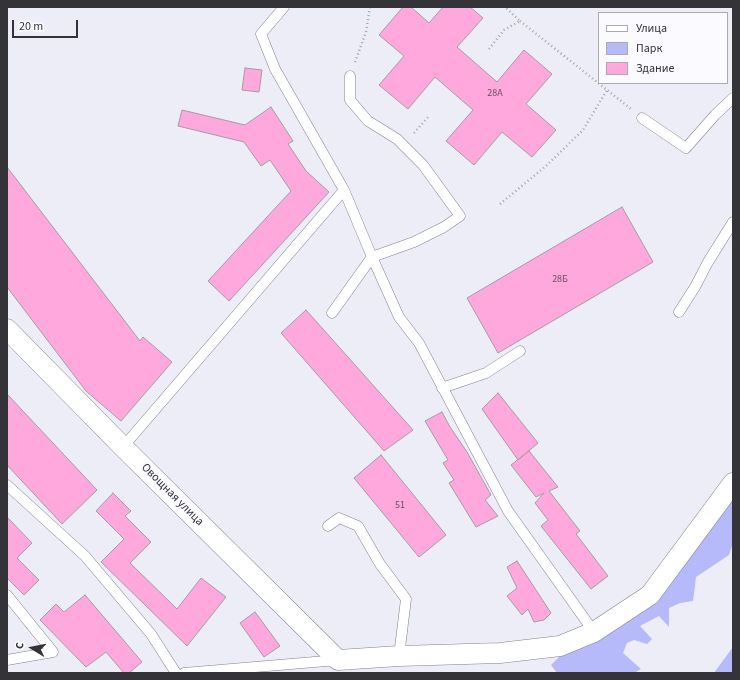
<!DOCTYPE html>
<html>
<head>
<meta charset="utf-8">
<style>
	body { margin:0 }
	#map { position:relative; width:740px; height:680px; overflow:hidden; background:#ecedf7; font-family:"Source Sans 3",sans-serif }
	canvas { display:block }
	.frame { position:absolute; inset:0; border:8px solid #343438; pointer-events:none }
	.legend { position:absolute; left:598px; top:12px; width:130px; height:72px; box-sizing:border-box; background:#fafaff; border:1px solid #ababaf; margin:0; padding:5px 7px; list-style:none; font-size:12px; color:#343438 }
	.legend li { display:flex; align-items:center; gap:8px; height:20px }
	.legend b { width:20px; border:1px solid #ababaf }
	.north { position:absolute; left:12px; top:628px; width:40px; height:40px; -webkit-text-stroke:3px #fafaff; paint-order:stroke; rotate:280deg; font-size:11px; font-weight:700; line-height:16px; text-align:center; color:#343438 }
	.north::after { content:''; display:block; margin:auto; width:14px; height:18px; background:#343438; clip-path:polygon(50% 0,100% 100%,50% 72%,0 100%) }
	.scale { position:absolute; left:12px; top:20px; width:66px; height:18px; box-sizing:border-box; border:2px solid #343438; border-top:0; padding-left:5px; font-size:12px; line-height:14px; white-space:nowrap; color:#343438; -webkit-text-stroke:3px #fafaff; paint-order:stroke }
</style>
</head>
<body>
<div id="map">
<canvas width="740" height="680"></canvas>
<div class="frame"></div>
<ul class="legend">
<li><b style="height:5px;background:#fff"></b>Улица</li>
<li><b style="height:11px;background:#b6b9fa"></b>Парк</li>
<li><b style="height:11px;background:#ffa8dd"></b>Здание</li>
</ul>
<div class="north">С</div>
<div class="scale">20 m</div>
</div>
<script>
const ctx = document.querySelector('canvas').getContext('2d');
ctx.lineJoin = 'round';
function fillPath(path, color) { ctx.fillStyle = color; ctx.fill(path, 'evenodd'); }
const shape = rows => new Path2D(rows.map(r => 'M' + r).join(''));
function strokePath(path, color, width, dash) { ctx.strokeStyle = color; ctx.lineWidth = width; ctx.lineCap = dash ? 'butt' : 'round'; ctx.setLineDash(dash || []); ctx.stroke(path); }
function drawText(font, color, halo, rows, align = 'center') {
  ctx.font = font + ' "Source Sans 3",sans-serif'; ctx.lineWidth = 3.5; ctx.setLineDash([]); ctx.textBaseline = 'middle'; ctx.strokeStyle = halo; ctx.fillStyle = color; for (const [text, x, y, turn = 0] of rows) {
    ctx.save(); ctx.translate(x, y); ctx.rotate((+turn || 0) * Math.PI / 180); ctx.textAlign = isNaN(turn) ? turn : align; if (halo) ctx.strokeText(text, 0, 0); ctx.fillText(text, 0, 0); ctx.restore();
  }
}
const green = shape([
	[733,500,733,543,729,555,696,577,693,601,680,603,669,608,669,627,659,616,640,626,652,639,647,644,634,640,627,643,623,653,641,669,634,673,557,673,551,665,560,656,656,601],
	[733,647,733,673,714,673]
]);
const building = shape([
	[403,7,411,7,429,23,443,7,470,7,483,18,457,47,497,82,524,50,552,74,526,104,556,130,532,157,502,132,474,165,446,141,473,110,435,77,408,109,379,85,404,56,379,35,403,7],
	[245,68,262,70,259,92,242,90,245,68],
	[271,107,293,141,288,144,306,171,329,192,229,301,208,281,291,191,270,160,261,166,244,142,178,126,182,110,245,125,271,107],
	[7,167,140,341,143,337,172,362,121,421,86,391,7,287,7,167],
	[622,207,653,262,498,353,467,298,622,207],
	[306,310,413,430,384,451,281,333,306,310],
	[498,393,538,443,518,460,482,409,498,393],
	[7,394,97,490,62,524,7,465,7,394],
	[442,412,450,427,467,452,491,495,485,500,498,516,476,527,449,483,454,480,443,463,448,460,425,421,442,412],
	[529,451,558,487,549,491,580,531,576,534,608,576,591,589,541,526,548,520,535,503,544,493,536,497,511,465,529,451],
	[381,455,446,535,419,557,354,478,381,455],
	[113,493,131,511,125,516,151,542,130,563,177,609,201,578,226,597,187,646,101,562,124,539,96,511,113,493],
	[7,517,32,543,17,558,39,580,24,595,7,578,7,517],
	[517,561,551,613,544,620,534,622,528,609,522,615,507,596,517,588,507,567,517,561],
	[85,595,142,662,129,673,124,673,106,652,86,667,40,620,56,604,64,612,85,595],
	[255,612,280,646,264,657,240,623,255,612]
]);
const path = shape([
	[520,21,631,109],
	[489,49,504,30,520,21,505,7],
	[355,62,366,32,370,7],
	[414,133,429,116],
	[500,204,546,166,583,130,607,90]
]);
const lane = shape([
	[284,7,261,34,275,69,344,190,372,257,399,317,419,343,508,511,594,632],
	[642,118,686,148,715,115,733,98],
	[679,312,695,287,708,262,733,222],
	[332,313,372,257,414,242,444,227,460,216,423,165,397,139,368,121,350,100,350,76],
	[442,388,486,373,520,351],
	[123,447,344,190],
	[7,485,85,556,151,634,176,673],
	[328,526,339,518,358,526,380,564,406,599,399,656],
	[7,595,53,652,7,660],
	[184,673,338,660]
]);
const street = shape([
	[7,329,123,447,338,660,399,656,500,653,560,646,594,632,650,595,733,483]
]);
const numberNames = [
	["28А",495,94],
	["28Б",560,280],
	["51",400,506]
];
const streetNames = [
	["Овощная улица",172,495,45]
];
fillPath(green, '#b6b9fa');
fillPath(building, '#ffa8dd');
strokePath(building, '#a59ba1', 1);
strokePath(lane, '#81828c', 11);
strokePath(street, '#81828c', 21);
strokePath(path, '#a3a4ab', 2.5, [1, 3]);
strokePath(lane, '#fff', 10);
strokePath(street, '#fff', 20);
drawText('10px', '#675161', null, numberNames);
drawText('12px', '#343438', '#fafaff', streetNames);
</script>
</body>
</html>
